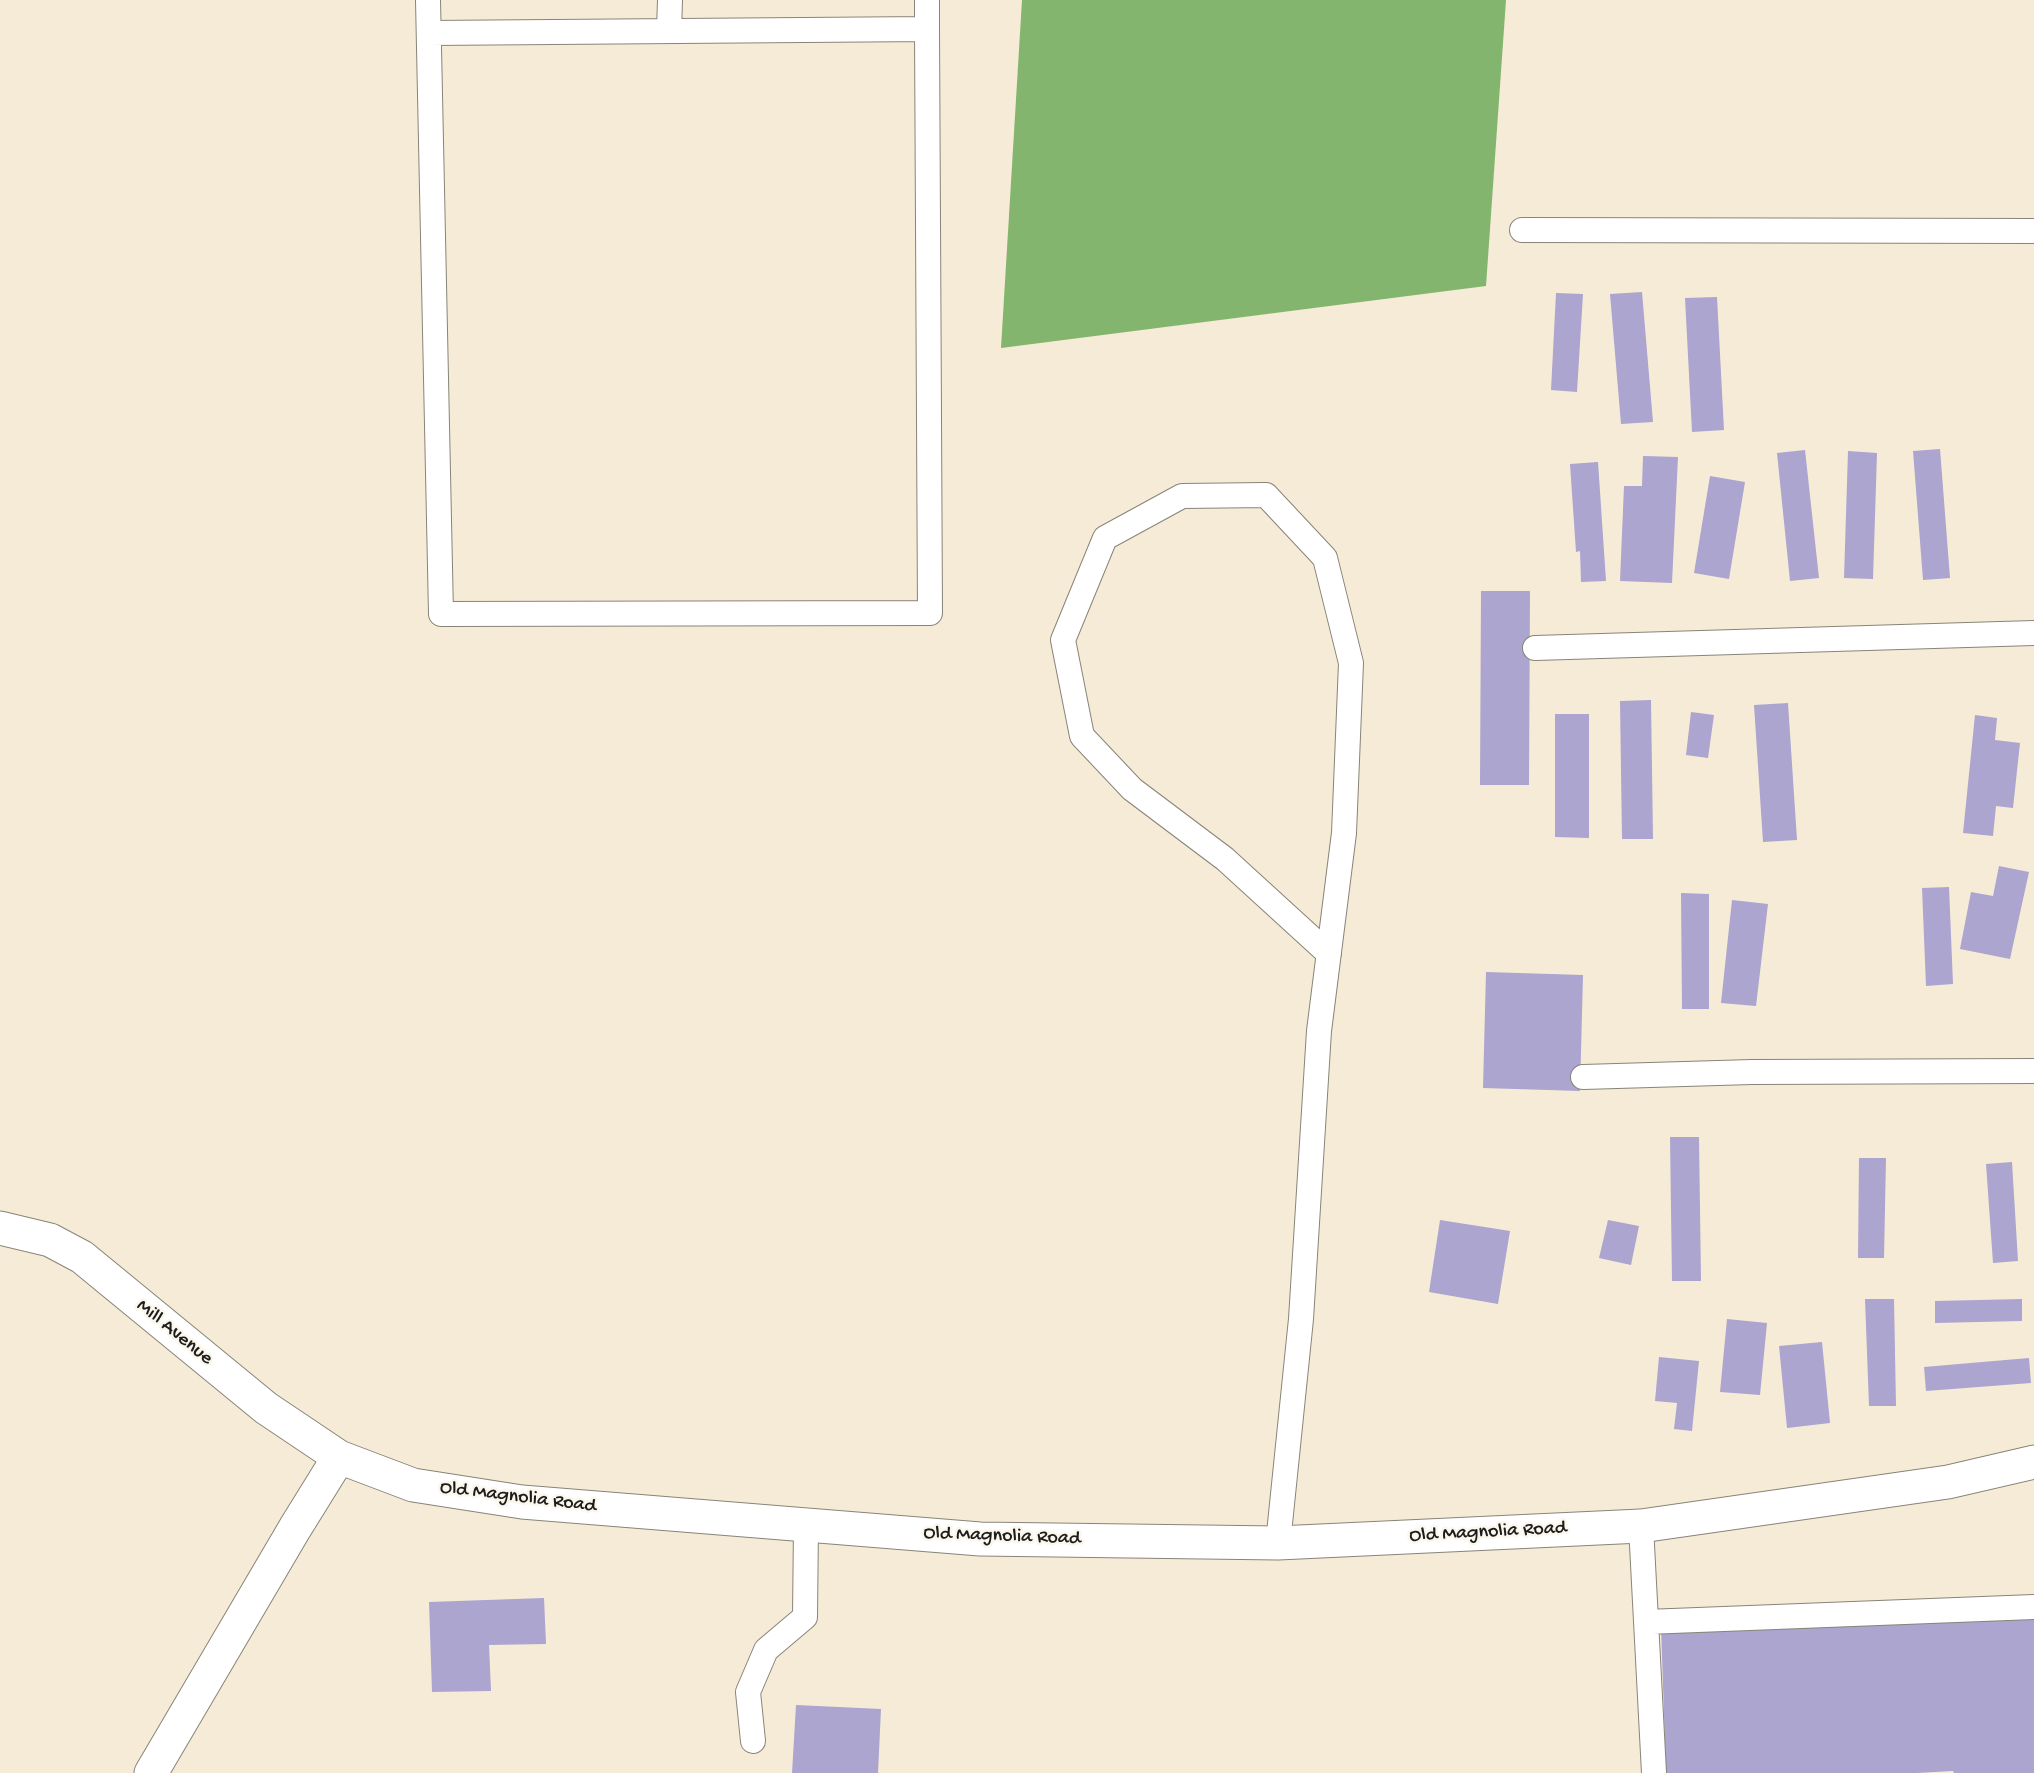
<!DOCTYPE html>
<html>
<head>
<meta charset="utf-8">
<style>
	body { margin:0 }
	canvas { display:block; background:#f5ebd6 }
</style>
</head>
<body>
<canvas width="2034" height="1773"></canvas>
<script>
const ctx = document.querySelector('canvas').getContext('2d');
ctx.lineJoin = 'round';
function fillPath(path, color) { ctx.fillStyle = color; ctx.fill(path, 'evenodd'); }
const shape = rows => new Path2D(rows.map(r => 'M' + r).join(''));
function strokePath(path, color, width, dash) { ctx.strokeStyle = color; ctx.lineWidth = width; ctx.lineCap = dash ? 'butt' : 'round'; ctx.setLineDash(dash || []); ctx.stroke(path); }
function drawText(font, color, halo, rows, align = 'center') {
  ctx.font = font + ' "Gochi Hand",sans-serif'; ctx.lineWidth = 5; ctx.setLineDash([]); ctx.textBaseline = 'middle'; ctx.strokeStyle = halo; ctx.fillStyle = color; for (const [text, x, y, turn = 0] of rows) {
    ctx.save(); ctx.translate(x, y); ctx.rotate((+turn || 0) * Math.PI / 180); ctx.textAlign = isNaN(turn) ? turn : align; if (halo) ctx.strokeText(text, 0, 0); ctx.fillText(text, 0, 0); ctx.restore();
  }
}
const forest = shape([
	[1022,0,1506,0,1486,286,1001,348]
]);
const building = shape([
	[1642,292,1653,422,1621,424,1610,294],
	[1556,293,1583,294,1577,392,1551,390],
	[1717,297,1724,430,1692,432,1685,298],
	[1940,449,1950,578,1923,580,1913,451],
	[1805,450,1819,578,1790,581,1777,453],
	[1848,451,1877,453,1873,579,1844,578],
	[1643,456,1678,457,1672,583,1620,581,1624,486,1642,486],
	[1598,462,1606,581,1581,582,1580,551,1576,552,1570,464],
	[1710,476,1745,482,1729,579,1694,573],
	[1481,591,1530,591,1529,785,1480,785],
	[1651,700,1653,839,1622,839,1620,701],
	[1788,703,1797,840,1763,842,1754,705],
	[1691,712,1714,715,1708,758,1686,755],
	[1555,714,1589,714,1589,838,1555,837],
	[1975,715,1997,718,1995,740,2020,743,2013,808,1996,806,1993,836,1963,833],
	[1999,866,2029,872,2010,959,1960,949,1971,892,1993,896],
	[1949,887,1953,984,1926,986,1922,888],
	[1681,893,1709,894,1709,1009,1682,1009],
	[1732,900,1768,904,1756,1006,1721,1003],
	[1486,972,1583,975,1580,1091,1483,1088],
	[1670,1137,1699,1137,1701,1281,1672,1281],
	[1859,1158,1886,1158,1884,1258,1858,1258],
	[2012,1162,2018,1261,1993,1263,1986,1164],
	[1440,1220,1510,1231,1498,1304,1429,1292],
	[1608,1220,1639,1226,1631,1265,1599,1258],
	[1865,1299,1894,1299,1896,1406,1869,1406],
	[2022,1299,2022,1321,1935,1323,1935,1301],
	[1727,1319,1767,1323,1760,1395,1720,1392],
	[1822,1342,1830,1423,1787,1428,1779,1346],
	[1659,1357,1699,1361,1692,1431,1674,1429,1677,1403,1655,1401],
	[2029,1358,2031,1383,1926,1391,1924,1367],
	[544,1598,546,1644,489,1645,491,1691,432,1692,429,1602],
	[2034,1618,2034,1773,1954,1773,1953,1771,1917,1773,1666,1773,1661,1627],
	[796,1705,881,1709,878,1773,792,1773]
]);
const lane = shape([
	[428,0,441,614,930,613,927,29,429,33],
	[927,29,927,0],
	[669,31,670,0],
	[1522,230,2034,231],
	[1535,648,2034,633],
	[1583,1077,1752,1072,2034,1071],
	[1641,1526,1654,1773],
	[1278,1543,1301,1319,1319,1031,1344,833,1351,663,1325,558,1266,495,1182,496,1105,538,1063,640,1082,736,1132,789,1225,859,1329,954],
	[1646,1622,2034,1607],
	[753,1741,748,1692,766,1650,805,1617,806,1525]
]);
const secondary = shape([
	[0,1228,50,1240,82,1257,266,1408,339,1457],
	[151,1773,295,1528,339,1457,413,1485,522,1502,980,1539,1278,1543,1641,1526,1948,1482,2034,1462]
]);
const streetNames = [
	["Mill Avenue",174,1333,39],
	["Old Magnolia Road",518,1498,7],
	["Old Magnolia Road",1488,1533,-3],
	["Old Magnolia Road",1002,1537,2]
];
fillPath(forest, '#83b56f');
fillPath(building, '#aba5d0');
strokePath(lane, '#888479', 26);
strokePath(secondary, '#888479', 35);
strokePath(lane, '#fff', 24);
strokePath(secondary, '#fff', 33);
drawText('20px', '#1c1c1c', '#fbf7ec', streetNames);
</script>
</body>
</html>
